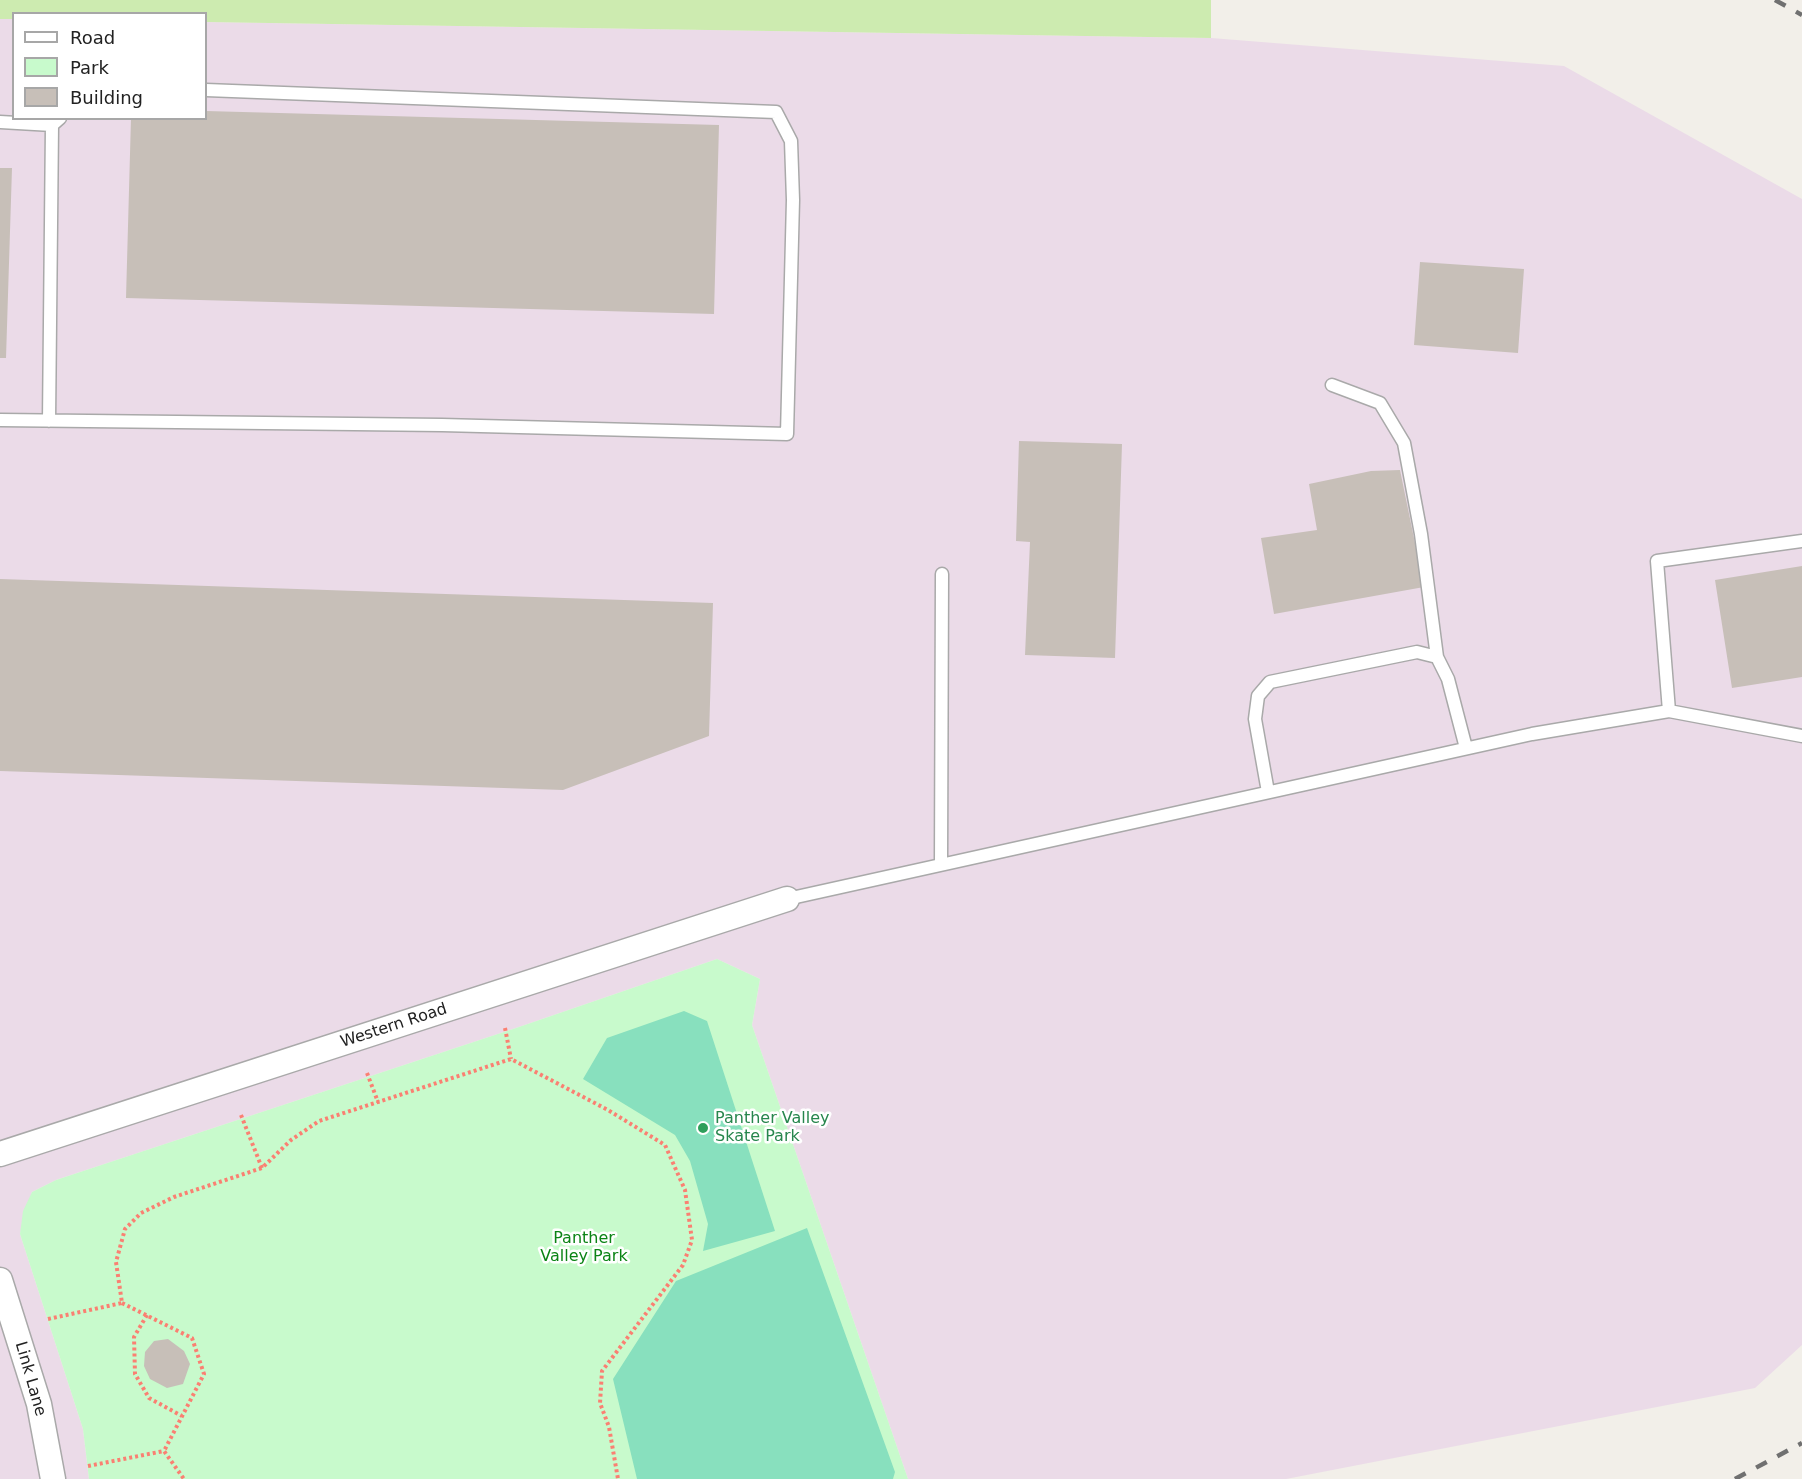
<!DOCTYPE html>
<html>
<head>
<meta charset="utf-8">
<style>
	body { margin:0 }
	#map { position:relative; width:1802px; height:1479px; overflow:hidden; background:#f2efe9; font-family:"DejaVu Sans",sans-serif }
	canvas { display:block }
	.legend { position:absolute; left:12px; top:12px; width:195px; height:108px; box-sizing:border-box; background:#fff; border:2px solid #a7a7a7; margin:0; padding:8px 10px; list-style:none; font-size:18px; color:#222 }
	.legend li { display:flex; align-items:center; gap:12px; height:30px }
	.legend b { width:30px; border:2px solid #a7a7a7 }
</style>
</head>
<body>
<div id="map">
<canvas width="1802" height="1479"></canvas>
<ul class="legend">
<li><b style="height:8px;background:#fff"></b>Road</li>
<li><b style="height:16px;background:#c8facc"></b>Park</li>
<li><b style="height:16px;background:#c7bfb8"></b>Building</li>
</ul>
</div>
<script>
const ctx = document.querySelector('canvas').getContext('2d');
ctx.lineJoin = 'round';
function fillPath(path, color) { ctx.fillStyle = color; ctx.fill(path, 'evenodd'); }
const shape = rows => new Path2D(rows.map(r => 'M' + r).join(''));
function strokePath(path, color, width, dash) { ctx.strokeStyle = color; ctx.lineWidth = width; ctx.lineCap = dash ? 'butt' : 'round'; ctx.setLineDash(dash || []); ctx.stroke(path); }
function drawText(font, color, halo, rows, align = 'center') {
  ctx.font = font + ' "DejaVu Sans",sans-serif'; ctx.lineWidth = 5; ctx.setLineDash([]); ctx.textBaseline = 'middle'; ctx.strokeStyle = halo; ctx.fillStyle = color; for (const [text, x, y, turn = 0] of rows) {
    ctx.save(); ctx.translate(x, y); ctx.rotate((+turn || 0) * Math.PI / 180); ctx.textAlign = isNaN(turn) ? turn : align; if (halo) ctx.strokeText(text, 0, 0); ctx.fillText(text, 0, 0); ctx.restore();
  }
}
const industrial = shape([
	[0,19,13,19,14,118,206,118,206,22,1211,38,1564,66,1802,199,1802,1345,1755,1388,1286,1479,908,1479,752,1025,760,979,717,959,516,1028,56,1180,32,1192,20,1234,83,1429,89,1479,0,1479]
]);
const grass = shape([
	[0,0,1211,0,1211,38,206,22,206,14,14,14,13,19,0,19]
]);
const park = shape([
	[717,959,760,979,752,1025,908,1479,89,1479,83,1429,20,1234,23,1211,32,1192,56,1180,516,1028]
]);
const pitch = shape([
	[684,1011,707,1021,775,1231,703,1251,708,1224,690,1161,675,1135,583,1079,607,1038],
	[807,1228,895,1472,893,1479,637,1479,613,1379,676,1281]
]);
const building = shape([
	[206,111,719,125,714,314,126,298,131,118,206,118],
	[0,168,12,168,6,358,0,358],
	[1420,262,1524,269,1518,353,1414,345],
	[1019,441,1122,444,1115,658,1025,655,1030,542,1016,541],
	[1400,470,1424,587,1274,614,1261,538,1317,530,1309,484,1371,471],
	[1802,566,1802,677,1732,688,1715,580],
	[0,579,713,603,709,736,563,790,0,771],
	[168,1339,184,1351,190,1364,183,1384,167,1388,150,1379,144,1366,145,1352,154,1341]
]);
const path = shape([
	[505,1028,511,1059],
	[367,1073,378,1102],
	[241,1115,262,1168],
	[122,1303,192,1338,204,1374,164,1451],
	[147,1315,134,1337,135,1374,149,1398,182,1416],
	[48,1319,122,1303,116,1262,125,1229,141,1213,174,1197,262,1168,291,1140,319,1121,511,1059,608,1110,665,1145,685,1190,692,1240,683,1265,602,1371,600,1403,609,1427,618,1479],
	[88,1466,164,1451,184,1479]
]);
const service = shape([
	[0,122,52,125,60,118],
	[1332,385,1380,403,1404,443,1421,534,1437,657],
	[0,420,442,425,787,434,793,200,791,141,776,112,206,90],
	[49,421,52,125],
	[1669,711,1657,561,1802,541],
	[1268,792,1255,719,1258,696,1270,682,1417,652,1437,657,1448,679,1466,748],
	[941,864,942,574],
	[787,899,1532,734,1669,711,1802,736]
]);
const minor = shape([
	[0,1154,787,899],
	[0,1280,39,1404,53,1479]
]);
const rail = shape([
	[1775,0,1802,15],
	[1735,1479,1802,1443]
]);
const markers = [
	[703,1128,6,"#2e9e5b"]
];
const streetNames = [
	["Western Road",394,1026,-18],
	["Link Lane",30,1379,74]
];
const leisureNames = [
	["Panther Valley",715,1119],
	["Skate Park",715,1137]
];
const parkNames = [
	["Panther",584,1239],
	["Valley Park",584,1257]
];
fillPath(industrial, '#ebdbe8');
fillPath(grass, '#cdebb0');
fillPath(park, '#c8facc');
fillPath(pitch, '#88e0be');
fillPath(building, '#c7bfb8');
strokePath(service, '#a9a9a9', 15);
strokePath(minor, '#a9a9a9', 27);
strokePath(path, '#fa8072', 4, [3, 3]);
strokePath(service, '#fff', 12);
strokePath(minor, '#fff', 24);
strokePath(rail, '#707070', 4.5, [12, 12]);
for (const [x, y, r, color] of markers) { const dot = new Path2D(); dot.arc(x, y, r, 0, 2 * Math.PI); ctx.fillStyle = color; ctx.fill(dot); strokePath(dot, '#fff', 2); }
drawText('16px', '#222', '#fff', streetNames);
drawText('16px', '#27864d', '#fff', leisureNames, 'left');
drawText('16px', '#0c8416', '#fff', parkNames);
</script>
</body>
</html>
